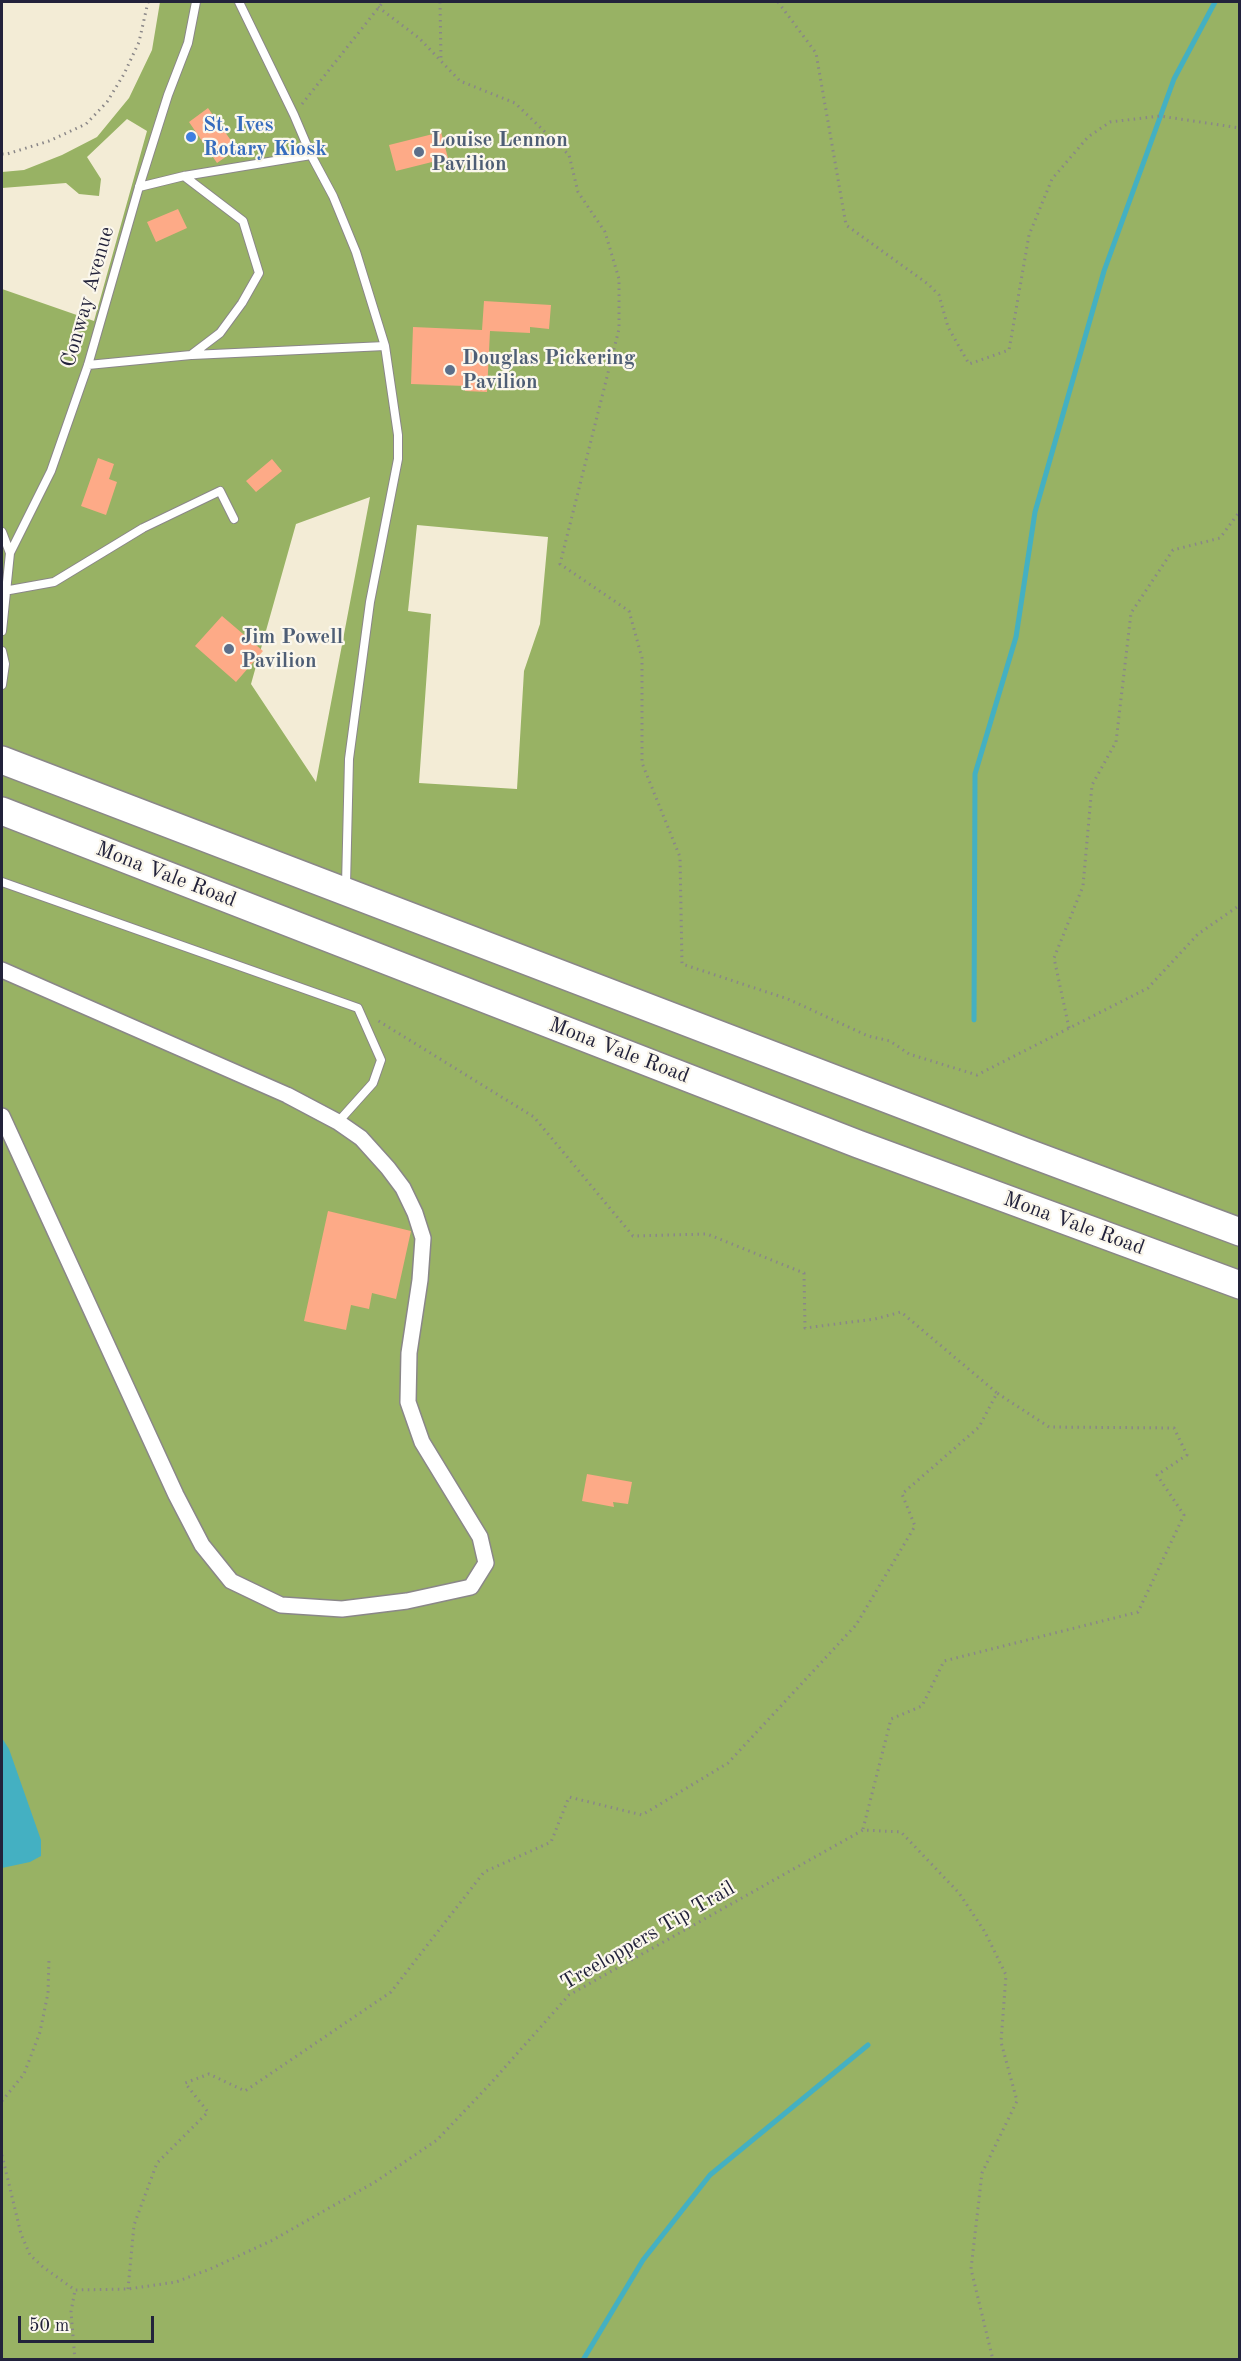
<!DOCTYPE html>
<html>
<head>
<meta charset="utf-8">
<style>
	body { margin:0 }
	#map { position:relative; width:1241px; height:2361px; overflow:hidden; background:#f3ecd6; font-family:"Old Standard TT",serif }
	canvas { display:block }
	.frame { position:absolute; inset:0; border:3px solid #22223b; pointer-events:none }
	.scale { position:absolute; left:18px; top:2316px; width:136px; height:27px; box-sizing:border-box; border:3px solid #22223b; border-top:0; padding-left:8px; font-size:18px; line-height:21px; white-space:nowrap; color:#22223b; -webkit-text-stroke:4px #fbf7ec; paint-order:stroke }
</style>
</head>
<body>
<div id="map">
<canvas width="1241" height="2361"></canvas>
<div class="frame"></div>
<div class="scale">50 m</div>
</div>
<script>
const ctx = document.querySelector('canvas').getContext('2d');
ctx.lineJoin = 'round';
function fillPath(path, color) { ctx.fillStyle = color; ctx.fill(path, 'evenodd'); }
const shape = rows => new Path2D(rows.map(r => 'M' + r).join(''));
function strokePath(path, color, width, dash) { ctx.strokeStyle = color; ctx.lineWidth = width; ctx.lineCap = dash ? 'butt' : 'round'; ctx.setLineDash(dash || []); ctx.stroke(path); }
function drawText(font, color, halo, rows, align = 'center') {
  ctx.font = font + ' "Old Standard TT",serif'; ctx.lineWidth = 4.5; ctx.setLineDash([]); ctx.textBaseline = 'middle'; ctx.strokeStyle = halo; ctx.fillStyle = color; for (const [text, x, y, turn = 0] of rows) {
    ctx.save(); ctx.translate(x, y); ctx.rotate((+turn || 0) * Math.PI / 180); ctx.textAlign = isNaN(turn) ? turn : align; if (halo) ctx.strokeText(text, 0, 0); ctx.fillText(text, 0, 0); ctx.restore();
  }
}
const forest = shape([
	[160,2,1239,2,1239,2359,2,2359,2,289,94,321,147,131,127,119,87,157,101,179,99,196,79,194,66,183,2,188,2,172,24,170,62,155,97,137,129,98,152,50],
	[370,497,316,782,251,684,296,524],
	[417,525,548,537,540,624,524,671,517,789,419,783,431,614,408,611]
]);
const water = shape([
	[2,1738,9,1749,41,1840,41,1856,30,1862,2,1868]
]);
const stream = shape([
	[974,1020,975,774,1016,637,1035,512,1104,271,1174,79,1215,2],
	[583,2360,643,2260,710,2175,868,2045]
]);
const building = shape([
	[208,108,237,149,217,163,189,122],
	[441,132,448,158,396,171,389,145],
	[178,209,187,228,156,242,147,222],
	[484,301,551,305,549,329,530,327,530,333,490,331,487,392,465,391,465,386,411,384,413,327,482,330],
	[98,458,114,464,109,479,117,482,106,515,81,506],
	[272,459,282,471,256,492,246,481],
	[222,616,263,651,236,682,195,646],
	[328,1211,411,1231,396,1299,372,1293,369,1309,351,1305,346,1330,304,1321],
	[587,1474,632,1482,628,1504,613,1502,614,1507,582,1501]
]);
const path = shape([
	[440,2,441,60],
	[778,2,816,53,846,225,928,284,939,295,948,327,969,364,1009,350,1029,235,1052,179,1088,137,1110,122,1160,116,1240,128],
	[378,7,419,38,460,81,515,103,569,155,578,192,605,232,619,279,619,329,560,564,629,611,642,658,642,763,680,857,682,964,788,999,868,1036,890,1041,909,1054,977,1075,1148,988,1198,934,1240,905],
	[302,104,383,2],
	[2,154,7,154,49,141,86,124,107,102,124,74,139,42,148,2],
	[1069,1028,1054,958,1083,886,1092,785,1116,742,1131,613,1173,550,1220,538,1240,511],
	[863,1829,891,1719,922,1706,944,1661,1138,1612,1184,1515,1157,1475,1187,1455,1174,1428,1049,1427,997,1393],
	[2,2101,24,2074,40,2032,48,1993,49,1959],
	[2,2155,21,2234,30,2255,43,2267,75,2290,128,2289,176,2282,210,2269,271,2241,375,2182,437,2140,491,2083,569,1995,863,1830,901,1832,959,1893,985,1932,1006,1975,1001,2042,1017,2101,982,2173,971,2269,993,2360],
	[128,2289,134,2225,157,2163,208,2112,185,2083,209,2074,245,2091,391,1992,484,1872,551,1842,569,1797,642,1815,728,1763,856,1625,915,1526,902,1494,979,1427,997,1393,901,1312,875,1319,805,1328,804,1273,707,1234,633,1236,534,1117,377,1020],
	[75,2360,71,2312,75,2290]
]);
const lane = shape([
	[239,2,294,115,311,155,333,196,356,252,385,346,398,435,398,459,370,602,349,759,346,885],
	[139,187,184,176,311,155],
	[192,355,385,346],
	[88,365,191,355,220,333,242,303,259,273,243,221,184,176],
	[2,532,10,553],
	[4,591,54,582,143,528,220,491,234,519],
	[2,631,10,553,51,471,88,365,139,187,168,95,188,43,196,2],
	[2,651,5,664,2,685],
	[2,882,358,1008,381,1060,373,1083,338,1122]
]);
const street = shape([
	[2,970,287,1095,338,1122,361,1138,388,1168,403,1188,415,1213,423,1238,420,1280,409,1353,408,1402,422,1442,480,1537,486,1563,471,1587,407,1601,342,1609,281,1605,231,1581,202,1545,176,1495,2,1116]
]);
const highway = shape([
	[2,760,1023,1151,1240,1232],
	[2,811,858,1144,1240,1285]
]);
const markers = [
	[191,137,6,"#3f7fe0"],
	[419,152,6,"#5c6f8a"],
	[450,370,6,"#5c6f8a"],
	[229,649,6,"#5c6f8a"]
];
const shopNames = [
	["St. Ives",203,125],
	["Rotary Kiosk",203,149]
];
const serviceNames = [
	["Louise Lennon",431,140],
	["Pavilion",431,164],
	["Douglas Pickering",462,358],
	["Pavilion",462,382],
	["Jim Powell",241,637],
	["Pavilion",241,661]
];
const streetNames = [
	["Conway Avenue",88,297,-74],
	["Mona Vale Road",166,875,21],
	["Mona Vale Road",619,1051,21],
	["Mona Vale Road",1074,1224,20],
	["Treeloppers Tip Trail",648,1936,-30]
];
fillPath(forest, '#98b264');
fillPath(water, '#44b0c2');
strokePath(stream, '#44b0c2', 5);
fillPath(building, '#fdaa87');
strokePath(lane, '#8a8788', 10);
strokePath(street, '#8a8788', 18);
strokePath(highway, '#8a8788', 30);
strokePath(path, '#8a8788', 3, [1.5, 4.5]);
strokePath(lane, '#fff', 8);
strokePath(street, '#fff', 15);
strokePath(highway, '#fff', 27);
for (const [x, y, r, color] of markers) { const dot = new Path2D(); dot.arc(x, y, r, 0, 2 * Math.PI); ctx.fillStyle = color; ctx.fill(dot); strokePath(dot, '#fbf7ec', 2); }
drawText('bold 21px', '#366cbe', '#fbf7ec', shopNames, 'left');
drawText('bold 21px', '#4e5e75', '#fbf7ec', serviceNames, 'left');
drawText('21px', '#22223b', '#fbf7ec', streetNames);
</script>
</body>
</html>
